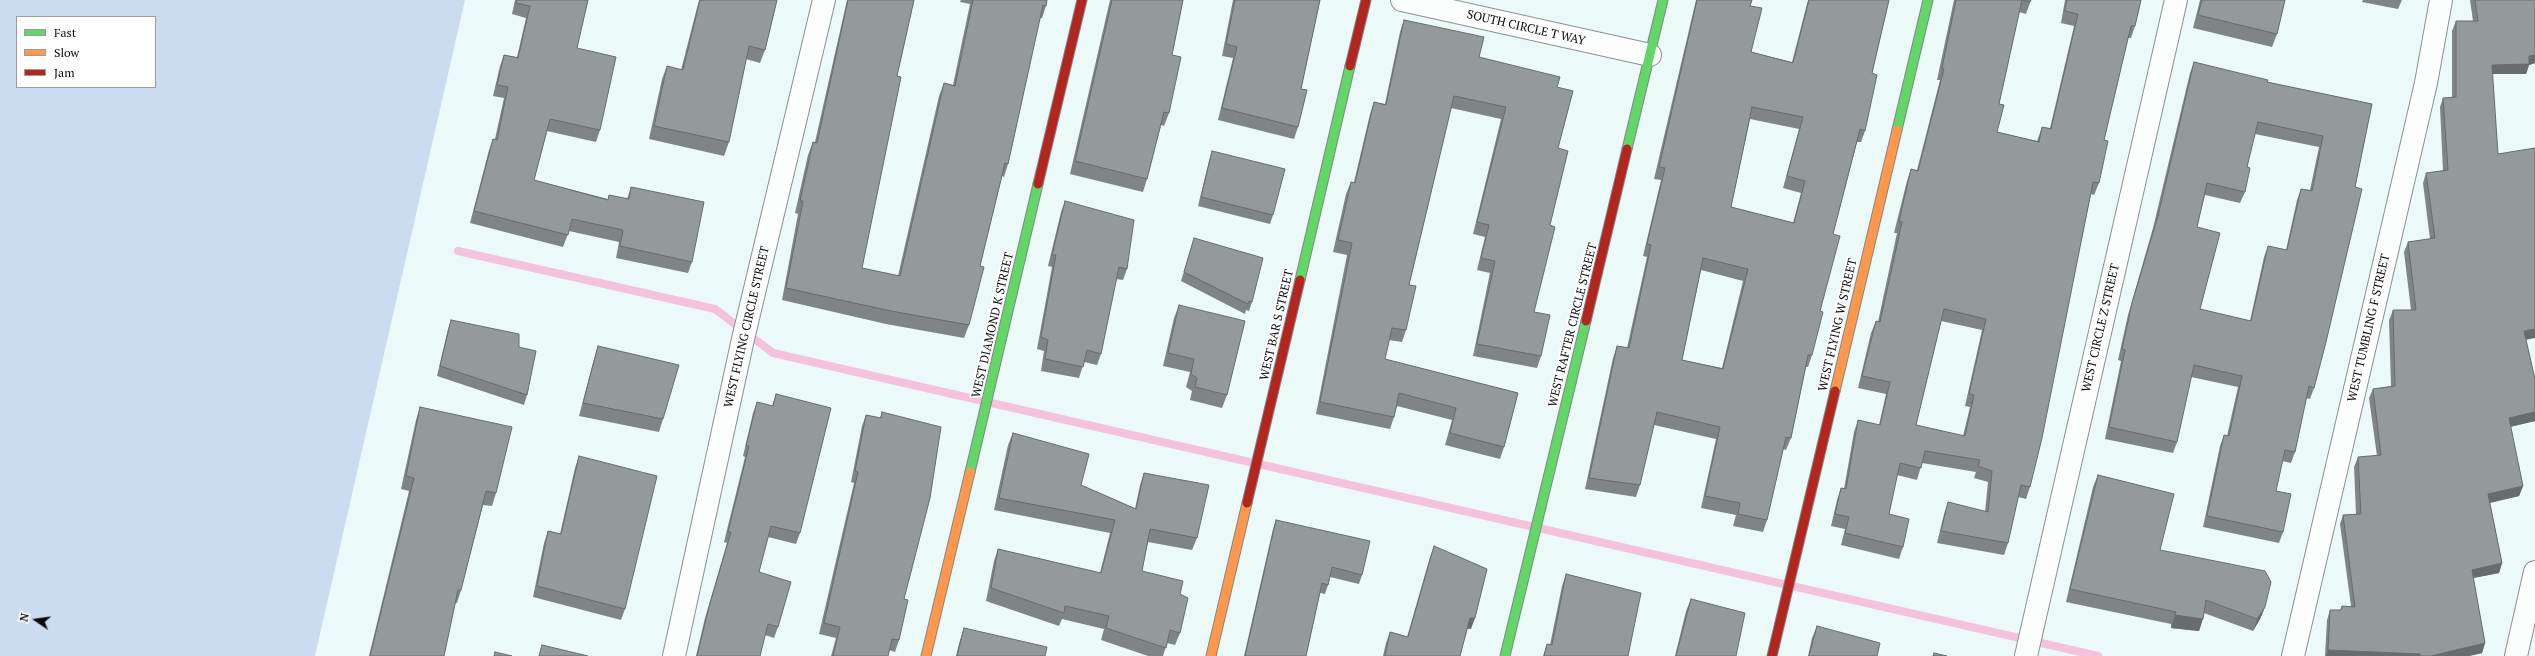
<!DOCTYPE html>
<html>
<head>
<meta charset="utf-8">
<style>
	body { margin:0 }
	#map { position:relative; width:2535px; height:656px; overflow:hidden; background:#ecf9f9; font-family:"PT Serif",serif }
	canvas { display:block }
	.legend { position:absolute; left:16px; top:16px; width:140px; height:72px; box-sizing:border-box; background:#fff; border:1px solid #9d9d9d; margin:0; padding:5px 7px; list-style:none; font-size:12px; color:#090909 }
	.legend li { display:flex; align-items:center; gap:8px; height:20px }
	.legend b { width:20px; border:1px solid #9d9d9d }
	.north { position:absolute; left:16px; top:600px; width:40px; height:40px; -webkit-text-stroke:3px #fff; paint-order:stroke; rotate:283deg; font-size:11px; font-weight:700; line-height:16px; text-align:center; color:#090909 }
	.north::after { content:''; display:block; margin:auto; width:14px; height:18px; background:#090909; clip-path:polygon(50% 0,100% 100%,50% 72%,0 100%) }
</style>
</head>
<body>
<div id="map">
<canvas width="2535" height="656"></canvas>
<ul class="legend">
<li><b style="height:5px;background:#63d668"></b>Fast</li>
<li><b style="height:5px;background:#ff974d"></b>Slow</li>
<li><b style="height:5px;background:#b3261e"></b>Jam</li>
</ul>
<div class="north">N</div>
</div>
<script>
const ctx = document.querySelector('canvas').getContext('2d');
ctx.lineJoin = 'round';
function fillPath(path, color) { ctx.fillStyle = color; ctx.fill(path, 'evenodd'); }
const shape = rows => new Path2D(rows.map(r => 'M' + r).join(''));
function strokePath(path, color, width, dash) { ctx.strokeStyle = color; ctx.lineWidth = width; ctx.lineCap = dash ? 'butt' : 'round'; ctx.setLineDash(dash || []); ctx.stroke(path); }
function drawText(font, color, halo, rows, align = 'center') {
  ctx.font = font + ' "PT Serif",serif'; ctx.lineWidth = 4; ctx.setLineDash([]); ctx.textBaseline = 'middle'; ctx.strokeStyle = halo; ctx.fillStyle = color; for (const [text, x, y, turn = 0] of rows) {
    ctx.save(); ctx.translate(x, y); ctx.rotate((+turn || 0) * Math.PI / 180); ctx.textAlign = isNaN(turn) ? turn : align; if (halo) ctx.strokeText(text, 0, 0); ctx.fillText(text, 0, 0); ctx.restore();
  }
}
const green = shape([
	[0,0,465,0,315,656,0,656],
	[17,17,155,17,155,87,17,87]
]);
const stream = shape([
	[458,251,715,309,773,353,2098,656]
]);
const street = shape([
	[1402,0,1650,55],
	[674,656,743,339,824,0],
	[2026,656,2176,0],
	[2293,656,2426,83,2441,0],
	[2516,656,2535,572]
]);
const fast = shape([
	[1897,130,1928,0],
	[1627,149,1663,0],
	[1300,280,1350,66],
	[970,472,1038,184],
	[1505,656,1586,321]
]);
const slow = shape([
	[1835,391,1897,130],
	[926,656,970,472],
	[1211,656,1247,503]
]);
const jam = shape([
	[1350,66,1366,0],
	[1038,184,1082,0],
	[1586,321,1627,149],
	[1247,503,1300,280],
	[1772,656,1835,391]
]);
const wall = shape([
	[515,0,588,0,577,48,600,130,596,142,547,131,534,180,608,199,609,195,627,199,631,187,692,262,688,273,616,258,619,242,569,231,563,247,470,223,489,150,493,139,495,139,504,98,493,96,500,66,504,55,517,57,526,18,512,14],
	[699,0,777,0,765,50,760,63,746,59,729,142,724,156,649,139,662,79,667,66,681,70],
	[847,0,914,0,897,76,862,268,898,276,939,96,944,83,953,85,970,4,960,2,961,0,1047,0,1046,6,1042,18,1040,18,1008,164,1004,177,1002,176,980,266,969,325,964,338,886,324,782,300,798,214,795,213,808,155,813,142,815,142],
	[1110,0,1183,0,1172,55,1169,113,1164,126,1161,125,1147,179,1143,192,1070,174],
	[1233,0,1320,0,1301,89,1298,127,1294,139,1218,120,1233,58,1222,56],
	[1696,0,1752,0,1750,6,1751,52,1792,62,1808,0,1889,0,1872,73,1865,131,1861,142,1857,142,1833,234,1812,355,1808,367,1806,367,1791,438,1786,450,1783,449,1767,520,1763,532,1733,526,1736,515,1701,508,1716,439,1654,425,1640,485,1636,497,1585,489,1613,358,1617,346,1627,348,1647,257,1643,256,1661,180,1654,179],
	[1750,119,1799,129,1783,188,1801,193,1793,223,1731,207],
	[1701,270,1743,281,1722,368,1682,360],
	[1954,0,2031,0,2026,14,2019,12,1999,104,1997,132,2037,141,2042,127,2050,128,2074,26,2061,23,2065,0,2141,0,2135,26,2131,38,2128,38,2104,140,2099,183,2094,195,2091,194,2030,487,2026,499,2018,497,2008,543,2004,555,1937,543,1944,514,1948,502,1985,512,1988,482,1974,478,1976,472,1922,463,1917,480,1897,475,1889,514,1903,547,1899,559,1841,545,1845,529,1831,526,1837,500,1841,488,1844,489,1854,432,1858,420,1879,425,1886,394,1858,388,1871,333,1876,321,1878,322,1897,233,1894,233,1907,181,1911,169,1917,170,1940,80,1937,80],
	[1941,321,1982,330,1965,406,1970,407,1963,436,1916,425],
	[2200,0,2285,0,2277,34,2272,47,2193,28],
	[2363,0,2402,0,2398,9,2362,2],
	[2470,0,2535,0,2535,63,2529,65,2526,74,2492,74,2498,154,2526,340,2535,421,2510,427,2523,486,2519,496,2490,503,2502,563,2499,573,2473,578,2485,643,2482,653,2469,656,2325,656,2327,620,2330,610,2340,610,2342,606,2351,606,2340,524,2343,515,2356,514,2354,467,2358,457,2377,456,2369,398,2373,389,2391,386,2389,320,2393,310,2411,310,2404,252,2408,242,2430,239,2423,183,2426,173,2443,171,2440,107,2443,98,2452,97,2452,31,2456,21,2473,21],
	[1404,20,1479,57,1557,87,1558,148,1550,225,1534,312,1541,356,1537,368,1473,356,1490,273,1477,270,1485,237,1473,234,1501,119,1451,108,1409,285,1406,330,1402,342,1389,340,1385,359,1518,393,1504,447,1500,459,1445,445,1452,420,1397,406,1394,417,1390,429,1316,414,1347,255,1333,252,1346,194,1351,182,1354,182,1370,114,1374,102,1385,104,1400,32],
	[2194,62,2267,82,2372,104,2314,388,2310,399,2306,398,2295,452,2291,463,2282,461,2276,491,2283,532,2279,543,2203,527,2220,446,2224,435,2227,436,2238,387,2191,377,2177,442,2173,453,2105,439,2121,361,2118,360,2128,315,2153,228,2190,73],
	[2255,134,2319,147,2310,190,2301,189,2297,200,2286,250,2268,246,2264,257,2250,321,2200,309,2197,227,2205,195,2240,203,2245,192,2247,167],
	[1212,151,1273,215,1270,224,1198,206,1209,161],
	[1065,201,1127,269,1123,280,1116,279,1101,354,1097,365,1084,362,1079,378,1041,371,1044,351,1037,349,1052,267,1048,266,1061,212],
	[1194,238,1252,302,1249,311,1246,310,1245,314,1181,281],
	[1179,305,1227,395,1222,408,1190,400,1192,391,1186,387,1190,372,1163,366,1174,318],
	[451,320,519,347,527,395,524,405,437,376,448,329],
	[598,346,663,419,659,432,579,416,594,359],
	[776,394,800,533,796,544,768,537,759,572,778,627,774,638,765,635,760,656,696,656,705,618,727,543,724,542,745,457,743,456,753,413,757,402,772,406],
	[420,407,496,493,492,506,483,505,461,590,457,603,455,603,444,656,369,656,409,491,401,489,416,420],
	[882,412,904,599,899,640,895,652,889,650,888,656,831,656,836,638,819,634,854,483,851,482,862,426,866,415,880,418],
	[1013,433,1081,485,1135,509,1140,485,1144,473,1197,538,1192,550,1148,542,1142,571,1180,594,1180,633,1175,645,1167,643,1163,656,1148,656,1101,640,1104,629,1062,619,1059,626,986,601,994,561,998,549,1100,573,1110,533,994,510,1008,445],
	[579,456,625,609,621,620,533,597,544,543,548,531,560,534,575,468],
	[2098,475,2160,550,2265,607,2260,619,2253,631,2204,613,2199,631,2171,628,2171,624,2066,602,2093,487],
	[1276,520,1362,575,1359,584,1330,577,1328,585,1325,594,1320,593,1306,656,1244,656,1273,529],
	[1434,546,1471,629,1467,629,1460,656,1383,656,1386,643,1390,632,1407,637,1430,557],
	[1566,574,1628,656,1543,656,1547,644,1550,645,1562,586],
	[1691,599,1736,656,1675,656,1686,611],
	[1817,626,1877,656,1808,656,1812,638],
	[964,628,1045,656,956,656,960,640]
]);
const shadedWall = shape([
	[2535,55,2535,63,2529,65,2526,74,2488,74,2492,65],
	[2535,329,2535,338,2520,341,2524,331],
	[2535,412,2535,421,2505,428,2509,418],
	[2523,486,2519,496,2484,504,2488,494],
	[2502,563,2499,573,2468,579,2472,570],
	[2265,607,2260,619,2253,631,2257,619],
	[2175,615,2203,619,2199,631,2171,628],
	[1470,618,1475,618,1471,629,1466,628],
	[2485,643,2482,653,2469,656,2431,656],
	[2328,650,2420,654,2419,656,2326,656]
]);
const building = shape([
	[517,0,588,0,577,48,616,57,600,130,550,119,534,180,608,200,609,195,629,199,631,187,704,202,692,262,620,246,623,230,572,219,568,235,474,211,493,139,497,140,508,87,497,85,504,55,518,58,530,6,516,3,517,0],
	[700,0,777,0,765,50,749,46,729,142,654,126,667,66,683,70,700,0],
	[848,0,914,0,897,76,901,77,862,268,900,276,944,83,955,86,973,0,1047,0,1046,6,1043,5,1008,164,1005,163,980,266,984,267,969,325,891,311,786,288,803,201,800,201,813,142,817,143,848,0],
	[1112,0,1183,0,1172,55,1181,57,1169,113,1164,112,1147,179,1075,161,1112,0],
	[1235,0,1320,0,1301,89,1307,90,1298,127,1222,108,1237,47,1226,44,1235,0],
	[1697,0,1752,0,1750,6,1762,8,1751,52,1793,63,1809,0,1889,0,1872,73,1877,75,1865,131,1860,129,1833,234,1840,236,1820,311,1823,312,1812,355,1808,355,1791,438,1786,437,1767,520,1738,514,1740,503,1705,496,1720,427,1657,412,1640,485,1589,478,1617,346,1629,348,1651,245,1647,244,1665,168,1659,167,1697,0],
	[1752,107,1803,117,1787,176,1805,181,1794,223,1731,207,1752,107],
	[1703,258,1748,269,1723,369,1682,360,1703,258],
	[1956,0,2031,0,2030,2,2022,0,1999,104,2004,105,1997,132,2039,142,2042,127,2051,129,2078,14,2065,11,2067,0,2141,0,2135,26,2131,26,2104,140,2108,141,2099,183,2093,182,2042,438,2030,487,2021,485,2008,543,1941,531,1948,502,1988,512,1992,471,1978,466,1980,460,1925,451,1921,468,1900,463,1889,514,1909,519,1903,547,1845,533,1849,517,1835,514,1841,488,1846,489,1858,420,1880,425,1890,382,1862,376,1876,321,1880,322,1902,222,1899,221,1911,169,1918,171,1944,69,1942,68,1956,0],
	[1944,309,1986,319,1969,394,1974,395,1965,436,1916,425,1944,309],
	[2202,0,2285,0,2277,34,2198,15,2202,0],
	[2475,0,2535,0,2535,55,2529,56,2529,64,2492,65,2498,154,2535,148,2535,329,2524,331,2535,379,2535,412,2509,418,2523,486,2488,494,2502,563,2472,570,2485,643,2431,656,2421,656,2420,654,2328,650,2330,610,2341,610,2342,606,2355,607,2343,515,2361,514,2358,457,2381,455,2373,389,2395,386,2393,310,2416,310,2408,242,2435,238,2426,173,2448,170,2443,98,2456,97,2456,21,2478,21,2475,0],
	[1404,20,1484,37,1479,57,1560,77,1557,87,1573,91,1558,148,1568,151,1550,225,1555,227,1534,312,1550,315,1541,356,1477,344,1495,261,1481,258,1489,225,1477,222,1506,107,1454,96,1409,285,1416,286,1406,330,1392,328,1385,359,1518,393,1504,447,1450,433,1456,408,1399,393,1394,417,1320,402,1352,243,1338,240,1351,182,1355,183,1374,102,1386,105,1404,20],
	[2194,62,2268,80,2267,82,2372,104,2355,187,2362,189,2326,342,2314,388,2309,386,2295,452,2285,450,2276,491,2291,494,2283,532,2207,516,2224,435,2229,436,2242,376,2194,365,2177,442,2109,427,2125,350,2122,349,2132,303,2158,216,2194,62],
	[2258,122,2323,136,2312,191,2301,189,2287,250,2268,246,2251,321,2200,309,2220,233,2197,227,2207,183,2245,192,2250,168,2247,167,2258,122],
	[1212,151,1285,169,1273,215,1201,197,1212,151],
	[1065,201,1134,220,1127,269,1119,267,1101,354,1087,350,1083,367,1045,359,1048,340,1041,337,1056,255,1052,255,1065,201],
	[1194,238,1263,258,1252,302,1249,301,1248,304,1184,272,1194,238],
	[1179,305,1245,321,1227,395,1195,387,1197,378,1191,374,1194,359,1168,353,1179,305],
	[451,320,519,334,519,347,536,351,527,395,440,366,451,320],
	[598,346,679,365,663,419,583,403,598,346],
	[776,394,831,408,800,533,771,526,759,572,791,582,778,627,768,624,760,656,697,656,709,607,731,532,728,532,749,446,746,446,757,402,773,406,776,394],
	[420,407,512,427,496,493,486,491,461,590,458,590,444,656,370,656,414,478,406,476,420,407],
	[882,412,941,427,930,498,904,599,908,600,899,640,892,639,888,656,833,656,840,627,824,623,858,472,855,471,866,415,881,418,882,412],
	[1013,433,1089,454,1081,485,1136,509,1144,473,1209,485,1197,538,1150,529,1142,571,1183,581,1180,594,1188,598,1180,633,1170,630,1166,648,1106,628,1109,616,1065,606,1064,613,991,588,998,549,1101,573,1115,520,999,498,1013,433],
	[579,456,657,476,625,609,537,586,548,531,561,534,579,456],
	[2098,475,2174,494,2160,550,2265,571,2271,582,2265,607,2257,619,2206,600,2203,619,2175,615,2176,612,2070,589,2098,475],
	[1276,520,1370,541,1362,575,1332,567,1328,585,1322,583,1306,656,1245,656,1276,520],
	[1434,546,1487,569,1475,618,1470,618,1460,656,1385,656,1390,632,1408,637,1434,546],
	[1566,574,1641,593,1628,656,1544,656,1547,644,1552,645,1566,574],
	[1691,599,1745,613,1736,656,1676,656,1691,599],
	[1817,626,1880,643,1877,656,1809,656,1817,626],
	[964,628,1047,647,1045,656,957,656,964,628],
	[542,645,588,656,539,656,542,645],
	[495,652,512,656,494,656,495,652],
	[1934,653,1947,656,1933,656,1934,653]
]);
const streetNames = [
	["SOUTH CIRCLE T WAY",1526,28,13],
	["WEST DIAMOND K STREET",993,325,-77],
	["WEST BAR S STREET",1277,325,-77],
	["WEST RAFTER CIRCLE STREET",1573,325,-76],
	["WEST FLYING W STREET",1838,325,-77],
	["WEST FLYING CIRCLE STREET",747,327,-77],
	["WEST CIRCLE Z STREET",2101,328,-77],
	["WEST TUMBLING F STREET",2369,328,-77]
];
fillPath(green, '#cbdcf0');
strokePath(stream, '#f4c2db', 8);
strokePath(street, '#8b9191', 24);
strokePath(fast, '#828888', 11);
strokePath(slow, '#828888', 11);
strokePath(jam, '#828888', 11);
strokePath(street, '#fcfefe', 22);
strokePath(fast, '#63d668', 9);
strokePath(slow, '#ff974d', 9);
strokePath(jam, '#b3261e', 9);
fillPath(wall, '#7e8584');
fillPath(shadedWall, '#676c6c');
fillPath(building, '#939b9a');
strokePath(building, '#676c6c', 1);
drawText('12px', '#090909', '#fff', streetNames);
</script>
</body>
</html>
